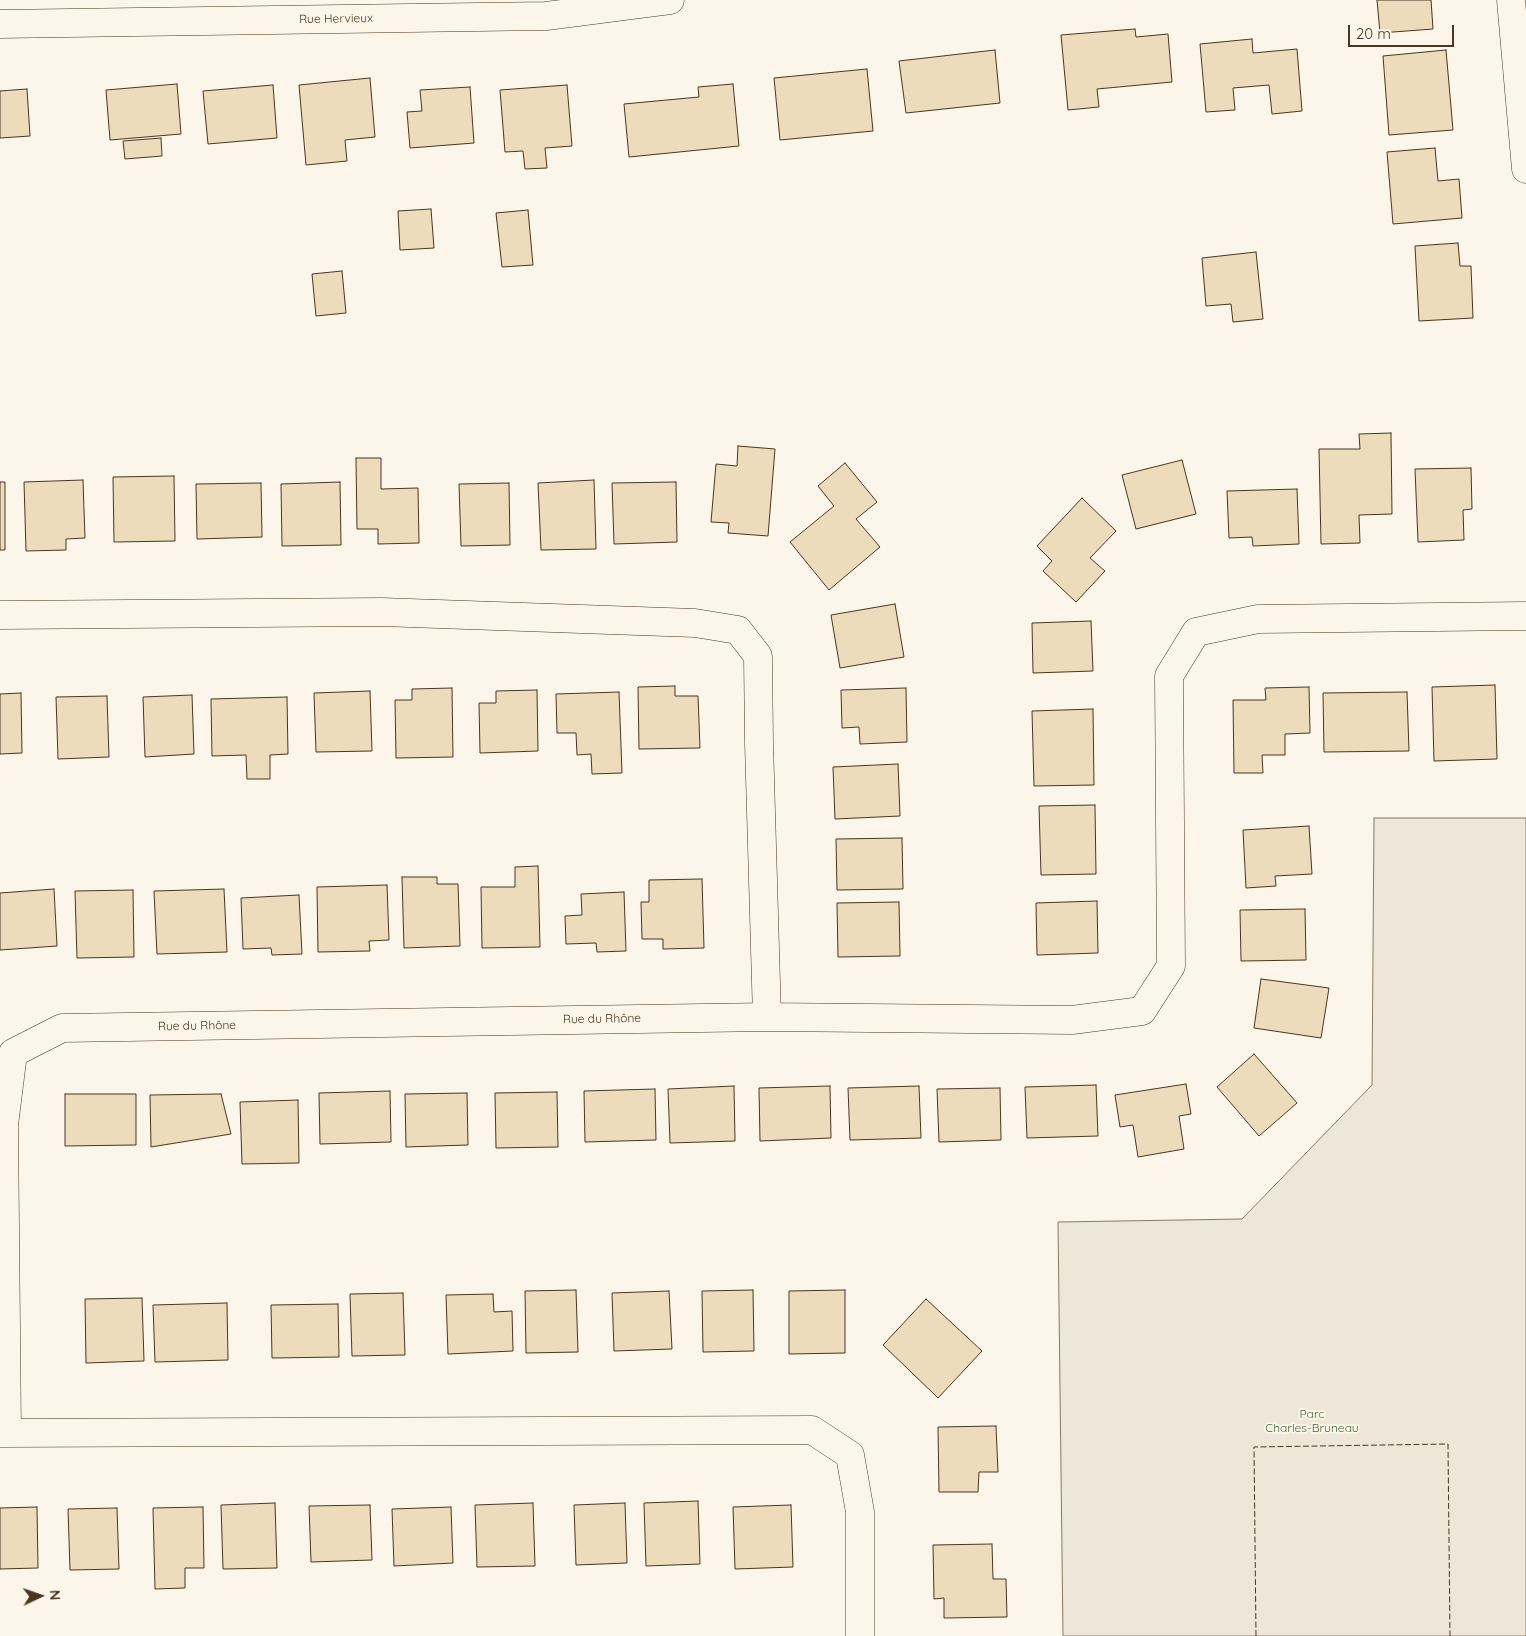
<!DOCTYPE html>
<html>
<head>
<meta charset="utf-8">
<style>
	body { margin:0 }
	#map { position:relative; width:1526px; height:1636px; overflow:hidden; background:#fbf6e9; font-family:Quicksand,sans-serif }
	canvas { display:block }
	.north { position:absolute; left:15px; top:1571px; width:50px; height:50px; -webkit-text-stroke:4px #fbf6e9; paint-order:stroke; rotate:87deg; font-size:14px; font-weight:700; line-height:20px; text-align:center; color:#4a3520 }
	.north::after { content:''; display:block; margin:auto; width:18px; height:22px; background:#4a3520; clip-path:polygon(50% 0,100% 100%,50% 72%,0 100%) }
	.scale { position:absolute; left:1348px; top:25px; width:106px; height:22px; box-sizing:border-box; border:2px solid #4a3520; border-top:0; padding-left:6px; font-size:15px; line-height:18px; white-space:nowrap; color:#4a3520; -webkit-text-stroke:4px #fbf6e9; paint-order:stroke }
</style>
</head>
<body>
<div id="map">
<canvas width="1526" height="1636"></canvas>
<div class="north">N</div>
<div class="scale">20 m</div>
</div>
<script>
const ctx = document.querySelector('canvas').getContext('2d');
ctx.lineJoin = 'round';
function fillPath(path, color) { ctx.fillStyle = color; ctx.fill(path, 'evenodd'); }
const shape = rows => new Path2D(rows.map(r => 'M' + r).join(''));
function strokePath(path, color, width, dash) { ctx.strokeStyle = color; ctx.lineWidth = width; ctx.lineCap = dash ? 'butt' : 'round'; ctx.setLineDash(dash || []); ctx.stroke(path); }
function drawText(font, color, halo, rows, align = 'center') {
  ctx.font = font + ' Quicksand,sans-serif'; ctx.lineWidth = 4; ctx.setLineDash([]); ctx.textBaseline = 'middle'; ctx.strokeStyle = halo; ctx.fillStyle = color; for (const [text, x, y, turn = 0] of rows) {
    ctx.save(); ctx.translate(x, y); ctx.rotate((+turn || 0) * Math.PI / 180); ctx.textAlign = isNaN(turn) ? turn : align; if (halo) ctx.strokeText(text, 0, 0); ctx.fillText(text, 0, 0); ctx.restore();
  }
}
const green = shape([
	[1374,818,1526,818,1526,1636,1063,1636,1058,1222,1242,1219,1372,1085,1374,818]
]);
const building = shape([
	[1377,0,1431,0,1433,29,1380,33,1377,0],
	[1135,29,1136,37,1168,34,1172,82,1097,89,1099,107,1068,110,1061,35,1135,29],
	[1252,39,1253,53,1297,49,1302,111,1272,114,1269,85,1233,88,1235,110,1206,112,1200,44,1252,39],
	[995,50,1000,103,906,113,899,61,995,50],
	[1446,50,1453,130,1389,135,1383,56,1446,50],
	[867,69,873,131,780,140,774,78,867,69],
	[370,78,375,137,345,140,347,161,306,165,299,85,370,78],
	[177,84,181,134,110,140,106,90,177,84],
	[733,84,739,146,629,157,624,104,699,97,698,87,733,84],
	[273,85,277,138,208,144,203,91,273,85],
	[567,85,572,146,545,148,547,168,525,169,523,151,505,152,500,90,567,85],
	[470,87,474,143,410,148,407,112,422,111,420,90,470,87],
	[27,89,30,136,0,138,0,91,27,89],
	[161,138,162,156,125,159,123,141,161,138],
	[1435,148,1438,181,1459,179,1462,218,1393,224,1387,152,1435,148],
	[431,209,434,248,400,250,398,211,431,209],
	[528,210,533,265,502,267,496,213,528,210],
	[1458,243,1460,266,1471,266,1473,318,1419,321,1415,246,1458,243],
	[1256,252,1263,319,1233,322,1231,304,1206,306,1202,258,1256,252],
	[342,271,346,313,316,316,312,274,342,271],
	[1391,433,1392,514,1359,515,1360,543,1321,544,1319,449,1360,449,1359,434,1391,433],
	[738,446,775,449,768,536,728,533,729,523,711,522,716,464,737,466,738,446],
	[356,458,381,458,381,489,418,488,419,543,378,544,378,529,357,529,356,458],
	[1182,460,1196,514,1136,529,1122,475,1182,460],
	[845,463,877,502,856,519,880,547,829,590,790,542,834,506,818,486,845,463],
	[1471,468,1472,509,1463,510,1464,540,1418,542,1415,469,1471,468],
	[174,476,175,541,114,542,113,477,174,476],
	[83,480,85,538,66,539,66,550,26,551,24,482,83,480],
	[594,480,596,549,541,550,538,483,594,480],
	[0,482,5,482,5,550,0,550,0,482],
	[340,482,341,545,282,546,281,484,340,482],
	[676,482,677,542,614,544,612,483,676,482],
	[261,483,262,537,197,539,196,484,261,483],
	[509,483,510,545,461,546,459,484,509,483],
	[1297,489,1299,544,1253,546,1252,537,1229,538,1227,491,1297,489],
	[1082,498,1116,531,1090,558,1105,571,1076,602,1043,571,1052,561,1037,546,1082,498],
	[895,604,904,657,840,668,831,615,895,604],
	[1091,621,1093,671,1033,673,1032,623,1091,621],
	[1495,685,1497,759,1434,761,1432,687,1495,685],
	[675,686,675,696,698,696,700,748,639,749,638,687,675,686],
	[1309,687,1310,733,1285,734,1285,755,1262,755,1263,773,1234,773,1233,700,1266,700,1265,688,1309,687],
	[452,688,453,757,396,758,395,700,412,700,412,689,452,688],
	[906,688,907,742,860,744,859,727,842,728,841,690,906,688],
	[537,690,538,751,480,753,479,703,496,703,496,691,537,690],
	[370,691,372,751,316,752,314,693,370,691],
	[619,692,622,773,592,774,591,754,577,755,576,733,557,733,556,694,619,692],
	[1407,692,1409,751,1324,752,1323,693,1407,692],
	[21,693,22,753,0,754,0,694,21,693],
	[192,695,194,754,145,757,143,697,192,695],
	[107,696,109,757,58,759,56,697,107,696],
	[287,697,288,754,270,755,270,779,247,779,246,755,212,756,211,699,287,697],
	[1093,709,1094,785,1034,786,1032,711,1093,709],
	[898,764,900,816,835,819,833,767,898,764],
	[1095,805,1096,874,1041,875,1039,806,1095,805],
	[1309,826,1312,874,1275,876,1276,886,1246,888,1243,830,1309,826],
	[902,838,903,889,837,890,836,839,902,838],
	[538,866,540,947,482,948,481,887,515,887,515,867,538,866],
	[402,877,437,877,437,884,458,884,460,946,404,948,402,877],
	[702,879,704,948,663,949,663,939,642,939,641,902,649,902,649,880,702,879],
	[387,885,389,940,369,941,370,951,318,952,317,887,387,885],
	[54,889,57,946,0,950,0,893,54,889],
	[224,889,227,952,157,954,154,891,224,889],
	[133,890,134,957,77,958,75,891,133,890],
	[624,892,626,951,597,952,596,943,566,944,565,916,582,915,581,894,624,892],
	[299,895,302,954,272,955,271,948,243,949,241,898,299,895],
	[1097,901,1098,953,1037,955,1036,903,1097,901],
	[899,902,900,956,838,957,837,903,899,902],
	[1305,909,1306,960,1241,961,1240,910,1305,909],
	[1261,979,1329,988,1321,1038,1254,1028,1261,979],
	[1254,1054,1297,1103,1259,1136,1217,1087,1254,1054],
	[1186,1084,1191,1114,1179,1116,1184,1149,1138,1157,1133,1125,1120,1127,1115,1095,1186,1084],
	[1096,1085,1098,1136,1027,1138,1025,1087,1096,1085],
	[734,1086,735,1141,670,1143,668,1089,734,1086],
	[830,1086,831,1138,760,1141,759,1088,830,1086],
	[919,1086,921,1138,850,1140,848,1088,919,1086],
	[1000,1088,1001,1140,939,1142,937,1089,1000,1088],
	[655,1089,656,1140,585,1142,584,1091,655,1089],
	[390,1091,391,1142,320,1144,319,1093,390,1091],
	[557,1092,558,1147,496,1148,495,1093,557,1092],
	[467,1093,468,1145,406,1147,405,1094,467,1093],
	[65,1094,136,1094,136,1145,65,1146,65,1094],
	[221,1094,231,1134,151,1147,150,1095,221,1094],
	[298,1100,299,1163,242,1164,240,1102,298,1100],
	[576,1290,578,1352,526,1353,525,1291,576,1290],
	[753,1290,754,1351,703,1352,702,1291,753,1290],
	[845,1290,845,1353,789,1354,789,1291,845,1290],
	[669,1291,672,1349,614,1351,612,1293,669,1291],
	[403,1293,405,1355,352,1356,350,1294,403,1293],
	[493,1294,494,1312,512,1311,513,1351,448,1354,446,1295,493,1294],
	[142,1298,144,1361,86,1363,85,1299,142,1298],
	[926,1299,982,1351,938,1398,883,1345,926,1299],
	[227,1303,228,1360,155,1362,153,1305,227,1303],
	[338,1304,339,1357,272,1358,271,1305,338,1304],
	[996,1426,998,1472,979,1472,978,1492,939,1492,938,1427,996,1426],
	[698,1501,700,1564,646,1566,644,1503,698,1501],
	[275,1503,277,1568,223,1569,221,1505,275,1503],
	[533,1503,535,1566,477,1567,475,1505,533,1503],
	[625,1503,627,1563,576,1565,574,1505,625,1503],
	[370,1505,372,1560,311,1562,309,1506,370,1505],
	[791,1505,793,1567,735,1569,733,1507,791,1505],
	[37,1507,38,1568,0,1569,0,1508,37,1507],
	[203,1507,204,1568,185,1568,185,1588,155,1589,153,1508,203,1507],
	[451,1507,453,1563,394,1566,392,1509,451,1507],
	[117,1508,119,1569,70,1570,68,1509,117,1508],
	[992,1544,993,1579,1006,1579,1007,1617,944,1618,944,1598,934,1599,933,1545,992,1544]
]);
const street = shape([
	[1511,0,1526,169],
	[0,24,546,16,670,0],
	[0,615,381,612,695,623,738,630,758,656,759,743,767,1017],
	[0,1433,812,1430,850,1455,860,1512,860,1636],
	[7,1433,4,1125,13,1053,62,1028,767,1017,1072,1020,1142,1011,1171,966,1169,676,1196,632,1258,619,1526,616]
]);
const fence = shape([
	[1256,1636,1254,1447,1448,1444,1450,1636]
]);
const streetNames = [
	["Rue Hervieux",336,19,-1],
	["Rue du Rhône",602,1019,-1],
	["Rue du Rhône",197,1026,-1]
];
const parkNames = [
	["Parc",1312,1414],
	["Charles-Bruneau",1312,1428]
];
fillPath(green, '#ede6d9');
strokePath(green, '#887966', 1);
fillPath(building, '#ecdcbc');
strokePath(building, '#4a3520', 1);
strokePath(street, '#4a3520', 29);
strokePath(street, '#fbf6e9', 28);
strokePath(fence, '#4a3520', 1, [6, 2.5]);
drawText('12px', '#4a3520', '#fbf6e9', streetNames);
drawText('12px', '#436837', '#fbf6e9', parkNames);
</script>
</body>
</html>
